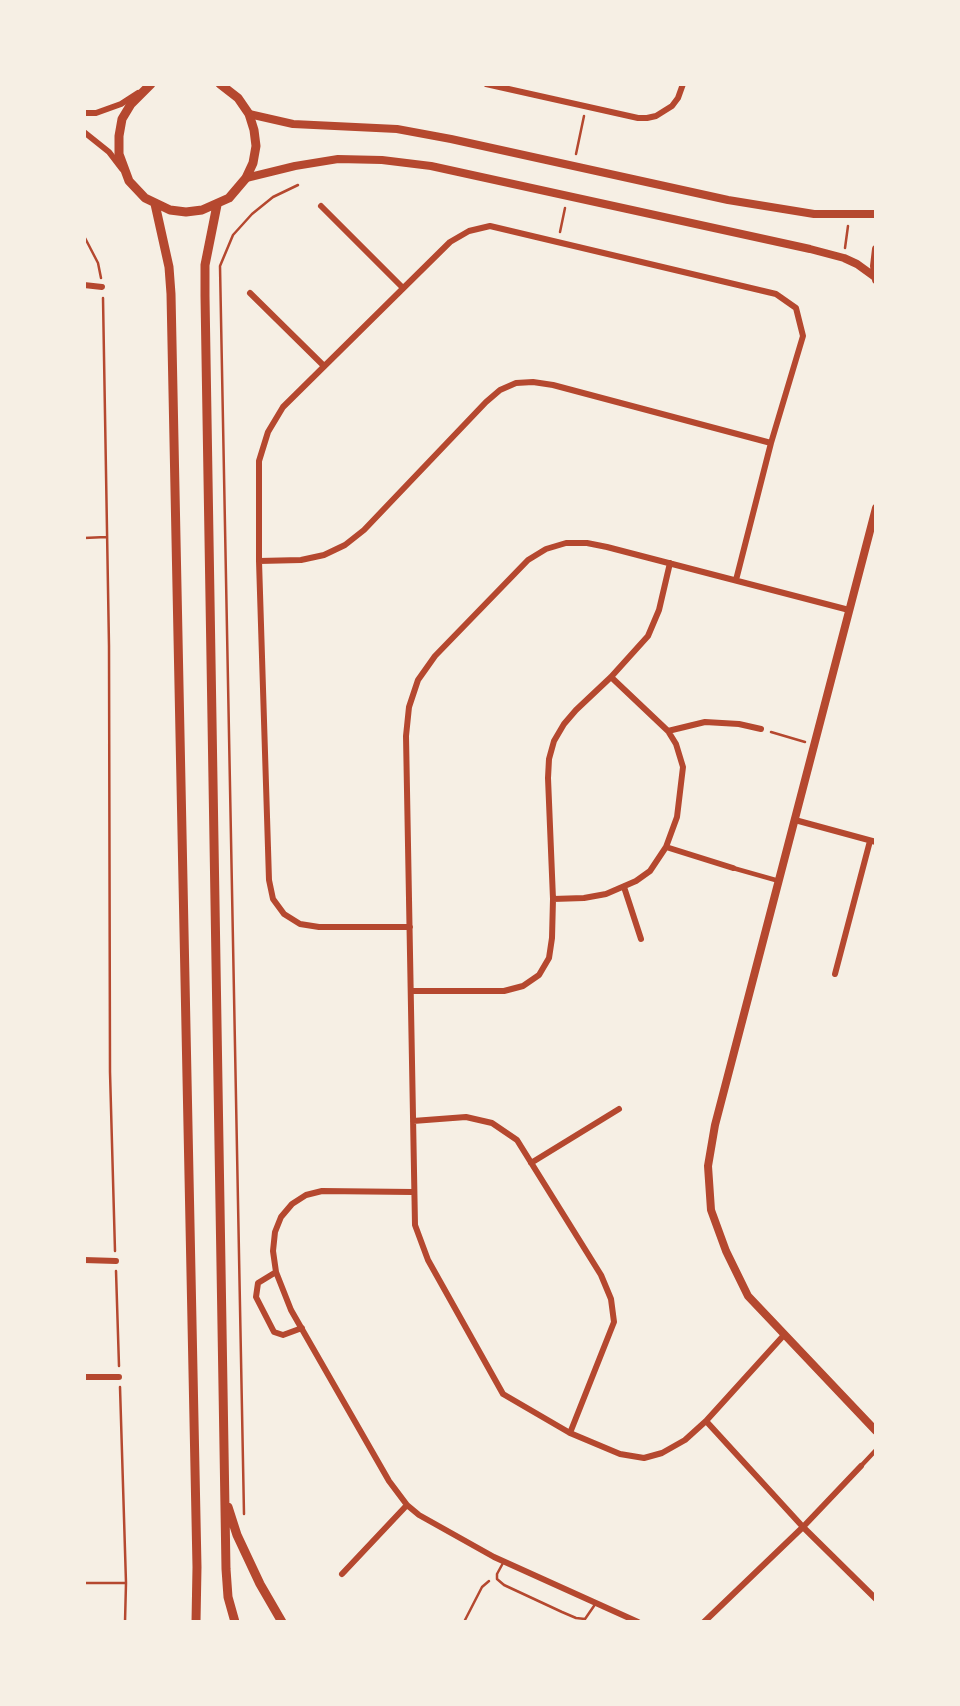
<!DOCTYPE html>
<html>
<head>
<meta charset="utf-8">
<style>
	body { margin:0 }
	#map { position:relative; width:960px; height:1706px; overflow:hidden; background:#f6efe4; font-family:Raleway,sans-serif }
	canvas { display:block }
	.frame { position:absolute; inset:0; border:86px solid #f6efe4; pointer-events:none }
</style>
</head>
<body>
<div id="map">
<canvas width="960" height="1706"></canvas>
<div class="frame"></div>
</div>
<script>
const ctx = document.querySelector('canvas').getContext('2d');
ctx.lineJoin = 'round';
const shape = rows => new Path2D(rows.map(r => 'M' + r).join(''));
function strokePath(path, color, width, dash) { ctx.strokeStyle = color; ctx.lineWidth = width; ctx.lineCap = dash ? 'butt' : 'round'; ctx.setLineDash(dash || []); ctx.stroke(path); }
const path = shape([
	[576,154,584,116],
	[560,232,565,208],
	[84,236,98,263,101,278],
	[845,248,848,226],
	[103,298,109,646,110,1072,115,1251],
	[84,538,106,537],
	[771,732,805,742],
	[116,1271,119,1366],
	[120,1387,126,1583,125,1622],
	[244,1514,220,266,233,235,252,214,273,197,298,185],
	[84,1583,126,1583],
	[464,1622,482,1587,489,1581]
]);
const service = shape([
	[503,1563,497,1574,497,1579,504,1585,562,1612,576,1618,585,1619,596,1603]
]);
const pedestrian = shape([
	[733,868,779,881],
	[861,1466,876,1450]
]);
const minor = shape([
	[486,84,638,118,647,118,656,116,672,106,678,98,683,84],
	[84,113,96,113,121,104,138,93],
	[84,132,109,152,122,169],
	[321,206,403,288],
	[84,285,102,287],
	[250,293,324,366],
	[259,561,301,560,324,555,345,545,364,530,486,402,500,390,516,383,533,382,553,385,771,443],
	[668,731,705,722,739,724,761,729],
	[795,820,876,842],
	[666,847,733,868],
	[624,887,641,939],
	[553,899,584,898,606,894,636,881,650,871,666,847,677,817,683,767,676,744,668,731,611,677],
	[410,927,319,927,300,924,284,914,273,899,269,880,259,561,259,461,268,432,283,407,450,242,469,231,490,226,776,294,796,308,803,336,771,443,736,580],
	[835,974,870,841],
	[411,991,504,991,523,986,539,975,549,958,552,938,553,899,548,778,549,759,554,741,564,724,576,710,611,677,648,636,659,610,670,563],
	[413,1121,466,1117,492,1123,517,1140,601,1275,611,1299,614,1322,570,1433],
	[531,1163,619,1109],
	[413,1192,322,1191,306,1195,292,1204,281,1217,275,1232,273,1251,276,1272,291,1310,389,1481,407,1505,419,1515,494,1557,638,1622],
	[84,1260,116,1261],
	[276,1272,258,1283,256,1297,274,1332,283,1335,302,1328],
	[784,1335,706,1421,685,1440,662,1453,644,1458,620,1454,570,1433,503,1394,428,1260,415,1225,406,736,409,707,418,680,435,656,528,560,546,549,566,543,587,543,607,547,849,610],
	[84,1377,119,1377],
	[706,1421,803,1527,876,1599],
	[342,1574,407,1505],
	[704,1622,803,1527,861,1466]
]);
const tertiary = shape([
	[249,114,293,124,397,129,451,139,728,200,814,214,876,214],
	[246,178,295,166,338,159,382,160,431,166,810,249,844,258,857,264,875,277],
	[876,249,874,266,876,280],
	[876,508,715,1125,708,1166,711,1210,726,1251,748,1296,876,1431]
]);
const secondary = shape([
	[151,84,131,104,122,119,119,136,119,154,129,181,145,198,170,210,186,212,202,210,229,198,246,178,253,163,256,146,254,130,249,114,238,98,220,84],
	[155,204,169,267,171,294,197,1567,196,1622],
	[217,205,205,265,205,296,226,1569,228,1597,235,1622],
	[228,1507,237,1535,260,1584,282,1622]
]);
strokePath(path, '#b5482f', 2.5);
strokePath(service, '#b5482f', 2.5);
strokePath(pedestrian, '#b5482f', 4.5);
strokePath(minor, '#b5482f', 6);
strokePath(tertiary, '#b5482f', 8);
strokePath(secondary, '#b5482f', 9);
</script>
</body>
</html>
